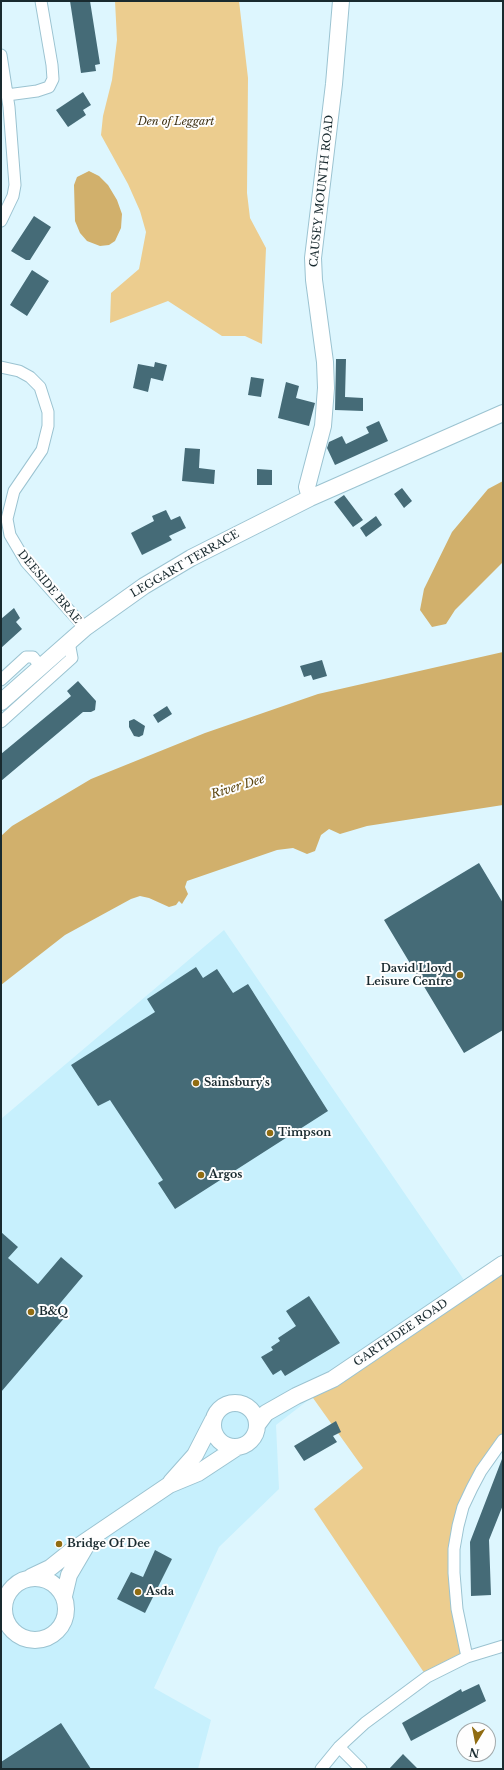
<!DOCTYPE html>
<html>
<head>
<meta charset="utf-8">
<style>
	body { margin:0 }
	#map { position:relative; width:504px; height:1770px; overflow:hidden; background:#ddf6fe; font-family:"Libre Baskerville",serif }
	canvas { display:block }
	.frame { position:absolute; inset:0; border:2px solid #192a2f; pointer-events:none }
	.north { position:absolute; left:456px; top:1722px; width:40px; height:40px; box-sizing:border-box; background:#fefefe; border:1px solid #a2a9ab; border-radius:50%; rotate:190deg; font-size:11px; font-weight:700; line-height:16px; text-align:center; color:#192a2f }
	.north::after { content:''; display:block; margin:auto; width:14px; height:18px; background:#906c12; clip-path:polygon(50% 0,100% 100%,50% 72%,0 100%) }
</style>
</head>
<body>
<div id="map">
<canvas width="504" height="1770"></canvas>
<div class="frame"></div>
<div class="north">N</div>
</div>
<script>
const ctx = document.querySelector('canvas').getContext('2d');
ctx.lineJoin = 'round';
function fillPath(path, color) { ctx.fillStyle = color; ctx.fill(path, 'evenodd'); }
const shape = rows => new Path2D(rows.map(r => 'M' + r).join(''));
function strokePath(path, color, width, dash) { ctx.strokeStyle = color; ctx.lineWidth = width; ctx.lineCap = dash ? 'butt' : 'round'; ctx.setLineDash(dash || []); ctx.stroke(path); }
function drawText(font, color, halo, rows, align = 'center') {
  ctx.font = font + ' "Libre Baskerville",serif'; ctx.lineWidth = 4; ctx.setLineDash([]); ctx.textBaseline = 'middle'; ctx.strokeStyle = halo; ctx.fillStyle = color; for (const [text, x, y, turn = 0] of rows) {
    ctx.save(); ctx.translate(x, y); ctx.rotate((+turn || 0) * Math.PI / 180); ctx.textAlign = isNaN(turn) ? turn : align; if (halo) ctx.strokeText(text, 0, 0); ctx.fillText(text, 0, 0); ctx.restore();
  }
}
const built = shape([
	[224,930,464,1280,276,1425,279,1489,219,1547,154,1688,211,1720,198,1769,1,1769,1,1119]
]);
const green = shape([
	[115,1,239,1,248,78,247,193,250,218,266,248,262,344,245,336,222,336,168,301,110,323,111,293,139,269,146,232,140,211,128,184,101,135,103,116,112,80,117,40],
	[503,1264,503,1440,481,1471,454,1549,467,1657,427,1677,314,1509,363,1468,308,1391]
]);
const water = shape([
	[89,171,99,176,108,185,117,200,122,214,121,228,115,241,109,245,100,246,87,241,80,233,75,221,74,185,77,177],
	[503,481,503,562,455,610,446,624,432,627,420,610,424,589,452,532,488,489],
	[503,652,503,805,367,826,340,834,329,829,321,835,315,851,307,854,293,848,277,850,187,881,185,887,188,894,182,904,179,901,176,905,169,907,149,898,140,896,131,899,65,935,1,985,1,836,12,826,91,779,205,733,318,694]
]);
const building = shape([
	[70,1,90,1,100,64,95,65,96,71,81,73],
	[83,92,91,105,83,110,86,115,68,127,56,110],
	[34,216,51,227,30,260,26,260,11,251],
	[32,270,49,281,27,316,10,305],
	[336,359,346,359,345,397,363,398,363,411,335,410],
	[155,362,167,365,163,381,151,378,148,392,133,388,138,364,154,367],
	[251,377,264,379,261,397,248,395],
	[286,382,299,386,296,398,315,403,309,426,278,418],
	[379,421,388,441,335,465,327,448,329,442,342,436,346,444,369,433,366,427],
	[185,448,200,449,199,468,215,470,214,484,182,481],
	[257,469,272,470,272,485,257,485],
	[402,488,412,501,404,508,394,494],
	[344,495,363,520,353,527,334,502],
	[166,510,171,520,180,516,186,528,169,536,172,540,142,555,131,533,154,521,152,516],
	[376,516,382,525,366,537,360,528],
	[14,608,20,618,16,622,22,629,1,648,1,619],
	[322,660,327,676,313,680,311,675,304,677,300,666],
	[78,681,96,701,95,710,91,712,83,712,1,781,1,754,71,696,67,691],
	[167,706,172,714,158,723,153,715],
	[134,719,145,726,143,735,139,737,134,736,129,727,129,721],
	[479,863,503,903,503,1030,464,1053,384,920],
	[196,967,203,978,217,969,233,993,248,984,328,1111,175,1209,158,1183,163,1180,110,1100,98,1106,71,1065,155,1012,147,999],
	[1,1232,18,1247,8,1258,38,1284,61,1257,83,1276,57,1307,66,1316,1,1392],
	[309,1296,340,1343,285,1376,281,1370,273,1375,261,1357,273,1350,271,1347,280,1341,278,1338,296,1326,286,1311],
	[336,1421,341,1432,333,1436,337,1442,304,1461,294,1446],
	[502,1459,503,1505,489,1540,491,1595,471,1596,470,1542],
	[155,1550,172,1559,145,1613,117,1599,131,1572,143,1577],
	[479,1684,486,1701,411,1741,402,1723,461,1689,462,1692],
	[61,1723,91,1769,1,1769,1,1762],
	[403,1754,418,1769,389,1769]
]);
const street = shape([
	[1,55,9,107,15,185,13,196,1,221],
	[7,95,37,91,49,87,53,79,52,65,41,1],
	[1,367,19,371,30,377,40,387,48,412,48,426,42,450,14,491,7,519,10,535,26,562,85,628],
	[1,680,26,657,33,657,41,667],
	[1,722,72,658,69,642],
	[467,1657,457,1609,454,1573,454,1549,458,1526,463,1507,472,1488,481,1471,503,1440],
	[339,1747,361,1769],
	[321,1769,339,1747,365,1723,427,1677,467,1657,503,1646]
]);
const secondary = shape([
	[310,498,307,487,323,426,326,388,325,362,314,280,313,258,334,84,341,1],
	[1,702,85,628,144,586,191,558,310,498,503,413],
	'213 1425a22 22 0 1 1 44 0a22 22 0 1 1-44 0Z',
	[257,1425,266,1413,296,1396,333,1379,503,1264],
	[171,1482,195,1455,213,1420],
	[31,1577,50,1568,70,1552,169,1485,198,1473,236,1448],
	'4 1609a31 31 0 1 1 62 0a31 31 0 1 1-62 0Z',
	[64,1596,69,1575,86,1546]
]);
const markers = [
	[460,975,4,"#906c12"],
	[196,1083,4,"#906c12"],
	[270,1133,4,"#906c12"],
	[201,1175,4,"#906c12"],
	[31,1312,4,"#906c12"],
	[59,1544,4,"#906c12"],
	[138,1592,4,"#906c12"]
];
const parkNames = [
	["Den of Leggart",176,122]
];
const streetNames = [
	["CAUSEY MOUNTH ROAD",322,191,-84],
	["LEGGART TERRACE",185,564,-30],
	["DEESIDE BRAE",49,587,50],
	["GARTHDEE ROAD",401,1333,-34]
];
const poiNames = [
	["David Lloyd",452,969,"right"],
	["Leisure Centre",452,982,"right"],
	["Sainsbury's",204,1083],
	["Timpson",278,1133],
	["Argos",209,1175],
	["B&Q",39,1312],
	["Bridge Of Dee",67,1544],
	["Asda",146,1592]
];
const waterNames = [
	["River Dee",238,787,-17]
];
fillPath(built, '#c7f0fd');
fillPath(green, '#eccd8f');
fillPath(water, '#d1b06c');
fillPath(building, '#456b77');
strokePath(street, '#9bc3d1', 13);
strokePath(secondary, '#9bc3d1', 18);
strokePath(street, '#fff', 11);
strokePath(secondary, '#fff', 16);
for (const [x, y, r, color] of markers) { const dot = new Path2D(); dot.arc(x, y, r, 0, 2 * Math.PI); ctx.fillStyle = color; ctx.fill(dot); strokePath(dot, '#fefefe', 1.5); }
drawText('italic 11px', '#3e3012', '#fefefe', parkNames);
drawText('11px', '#192a2f', '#fefefe', streetNames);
drawText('bold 11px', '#192a2f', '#fefefe', poiNames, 'left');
drawText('italic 12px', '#5c450f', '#fefefe', waterNames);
</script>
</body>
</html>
